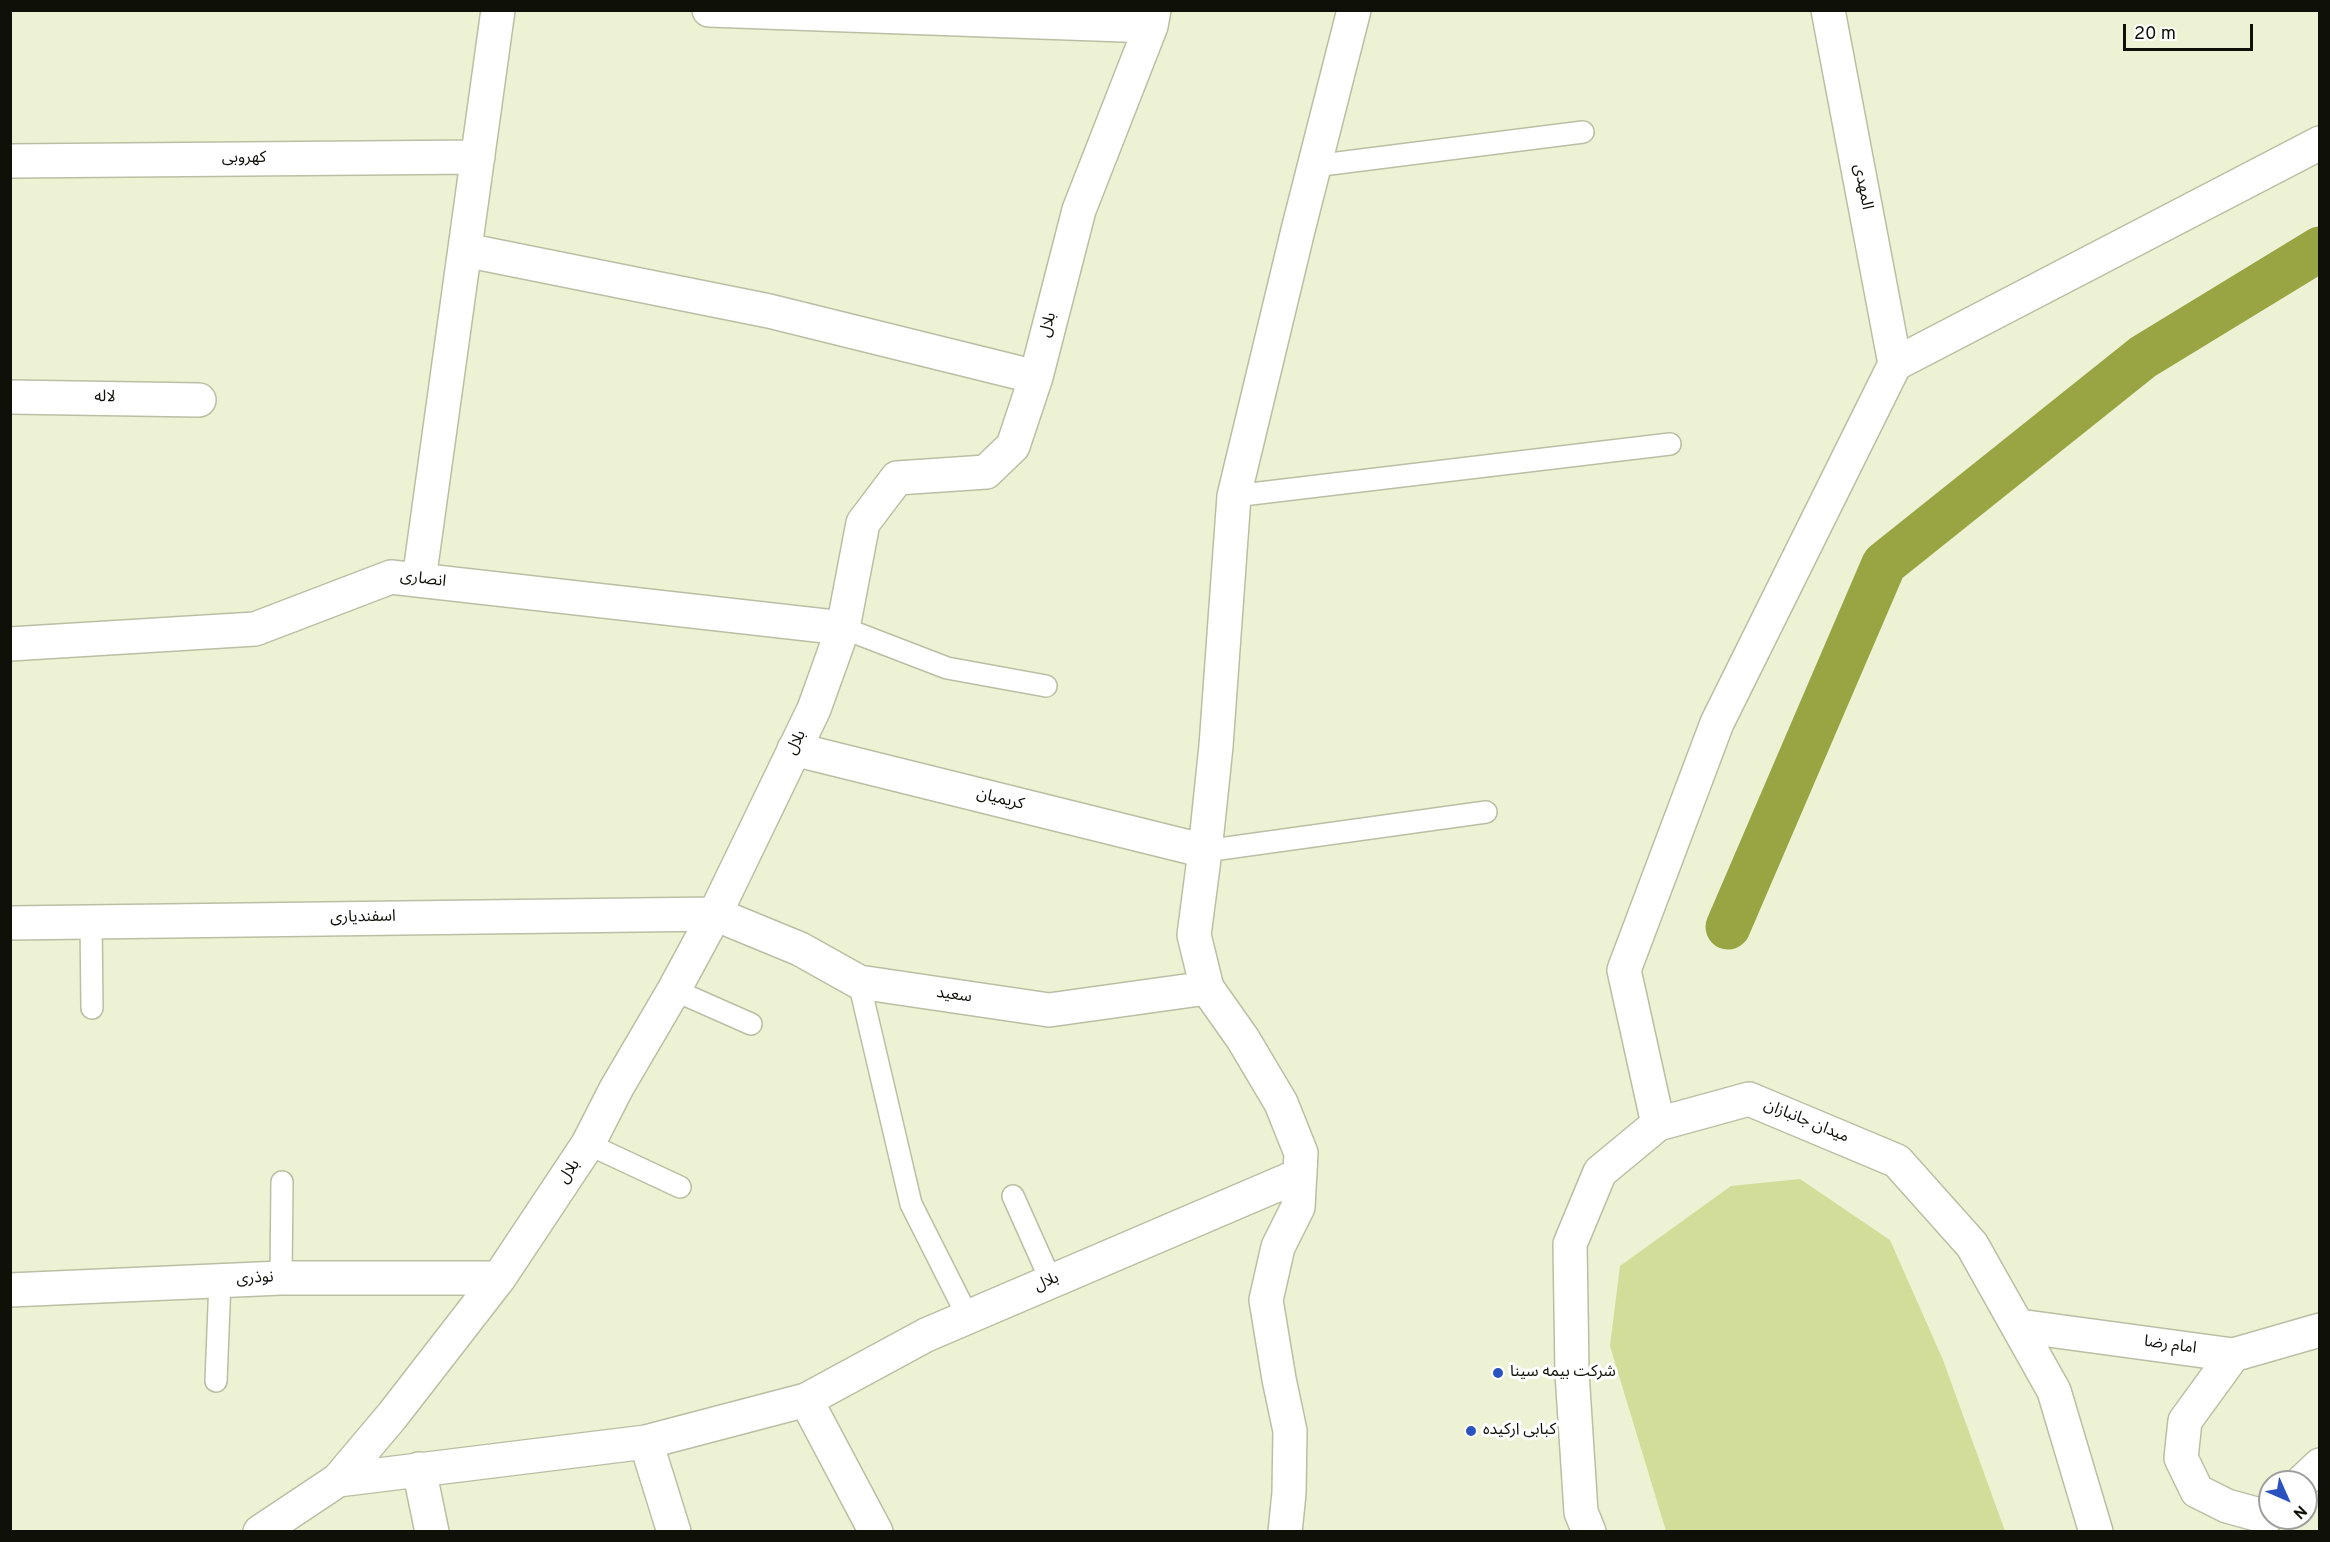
<!DOCTYPE html>
<html>
<head>
<meta charset="utf-8">
<style>
	body { margin:0 }
	#map { position:relative; width:2330px; height:1542px; overflow:hidden; background:#edf2d5; font-family:Overpass,sans-serif }
	canvas { display:block }
	.frame { position:absolute; inset:0; border:12px solid #0f1007; pointer-events:none }
	.north { position:absolute; left:2258px; top:1470px; width:60px; height:60px; box-sizing:border-box; background:#fff; border:2px solid #9f9f9c; border-radius:50%; rotate:135deg; font-size:16px; font-weight:700; line-height:24px; text-align:center; color:#0f1007 }
	.north::after { content:''; display:block; margin:auto; width:21px; height:27px; background:#2a52c1; clip-path:polygon(50% 0,100% 100%,50% 72%,0 100%) }
	.scale { position:absolute; left:2123px; top:24px; width:130px; height:27px; box-sizing:border-box; border:3px solid #0f1007; border-top:0; padding-left:8px; font-size:18px; line-height:21px; white-space:nowrap; color:#0f1007; -webkit-text-stroke:4px #fff; paint-order:stroke }
</style>
</head>
<body>
<div id="map">
<canvas width="2330" height="1542"></canvas>
<div class="frame"></div>
<div class="north">N</div>
<div class="scale">20 m</div>
</div>
<script>
const ctx = document.querySelector('canvas').getContext('2d');
ctx.lineJoin = 'round';
function fillPath(path, color) { ctx.fillStyle = color; ctx.fill(path, 'evenodd'); }
const shape = rows => new Path2D(rows.map(r => 'M' + r).join(''));
function strokePath(path, color, width, dash) { ctx.strokeStyle = color; ctx.lineWidth = width; ctx.lineCap = dash ? 'butt' : 'round'; ctx.setLineDash(dash || []); ctx.stroke(path); }
function drawText(font, color, halo, rows, align = 'center') {
  ctx.font = font + ' Overpass,"Noto Sans Arabic",sans-serif'; ctx.lineWidth = 6; ctx.setLineDash([]); ctx.textBaseline = 'middle'; ctx.strokeStyle = halo; ctx.fillStyle = color; for (const [text, x, y, turn = 0] of rows) {
    ctx.save(); ctx.translate(x, y); ctx.rotate((+turn || 0) * Math.PI / 180); ctx.textAlign = isNaN(turn) ? turn : align; if (halo) ctx.strokeText(text, 0, 0); ctx.fillText(text, 0, 0); ctx.restore();
  }
}
const green = shape([
	[1800,1179,1890,1240,1943,1360,2005,1531,1666,1531,1610,1346,1620,1266,1731,1186]
]);
const canal = shape([
	[1728,927,1884,564,2143,357,2320,249]
]);
const lane = shape([
	[1314,166,1583,132],
	[1234,496,1670,444],
	[843,628,947,668,1046,686],
	[1205,851,1486,812],
	[91,921,92,1008],
	[859,982,911,1204,968,1317],
	[674,990,751,1024],
	[588,1144,680,1187],
	[1013,1196,1051,1281],
	[281,1278,282,1182],
	[216,1381,220,1281]
]);
const street = shape([
	[709,10,1151,26],
	[10,161,478,157],
	[465,250,769,311,1036,377],
	[1895,364,2320,143],
	[10,397,199,400],
	[419,580,498,10],
	[10,644,255,629,391,577,843,628],
	[794,749,1205,851],
	[10,923,715,914,800,949,859,982,1049,1010,1207,988],
	[10,1290,281,1278,499,1278],
	[806,1400,876,1532],
	[646,1442,674,1532],
	[419,1469,432,1532],
	[338,1480,646,1442,806,1400,926,1335,1300,1175],
	[260,1532,338,1480,392,1416,499,1278,588,1144,616,1089,674,990,715,914,814,709,843,628,863,523,897,478,986,472,1013,446,1036,377,1079,210,1151,26,1154,10],
	[1285,1532,1289,1493,1290,1431,1279,1379,1266,1300,1278,1247,1298,1207,1301,1153,1281,1103,1243,1039,1207,988,1194,935,1205,851,1216,746,1234,496,1298,230,1354,10]
]);
const secondary = shape([
	[1658,1124,1624,970,1717,723,1895,364,1828,10],
	[2019,1326,2233,1355,2320,1330],
	[2233,1355,2185,1421,2181,1458,2197,1491,2227,1506,2267,1517],
	[2302,1482,2320,1465],
	[1589,1532,1581,1512,1572,1373,1570,1244,1600,1172,1658,1124,1749,1099,1897,1161,1972,1245,2054,1391,2096,1532]
]);
const markers = [
	[1498,1373,6,"#2a52c1"],
	[1471,1431,6,"#2a52c1"]
];
const streetNames = [
	["کهروبی",244,159],
	["المهدی",1862,187,79],
	["بلال",1049,325,-75],
	["لاله",105,398,1],
	["انصاری",423,580,7],
	["بلال",797,743,-64],
	["کریمیان",1000,800,14],
	["اسفندیاری",363,918,-1],
	["سعید",954,996,8],
	["میدان جانبازان",1806,1122,22],
	["بلال",570,1172,-56],
	["نوذری",255,1279,-3],
	["بلال",1047,1283,-23],
	["امام رضا",2170,1346,8]
];
const poiNames = [
	["شرکت بیمه سینا",1510,1373],
	["کبابی ارکیده",1483,1431]
];
fillPath(green, '#d2dd99');
strokePath(canal, '#99a542', 45);
strokePath(lane, '#babfa3', 24);
strokePath(street, '#babfa3', 36);
strokePath(secondary, '#babfa3', 36);
strokePath(lane, '#fff', 21);
strokePath(street, '#fff', 33);
strokePath(secondary, '#fff', 33);
for (const [x, y, r, color] of markers) { const dot = new Path2D(); dot.arc(x, y, r, 0, 2 * Math.PI); ctx.fillStyle = color; ctx.fill(dot); strokePath(dot, '#fff', 2); }
drawText('16px', '#0f1007', '#fff', streetNames);
drawText('16px', '#0f1007', '#fff', poiNames, 'left');
</script>
</body>
</html>
